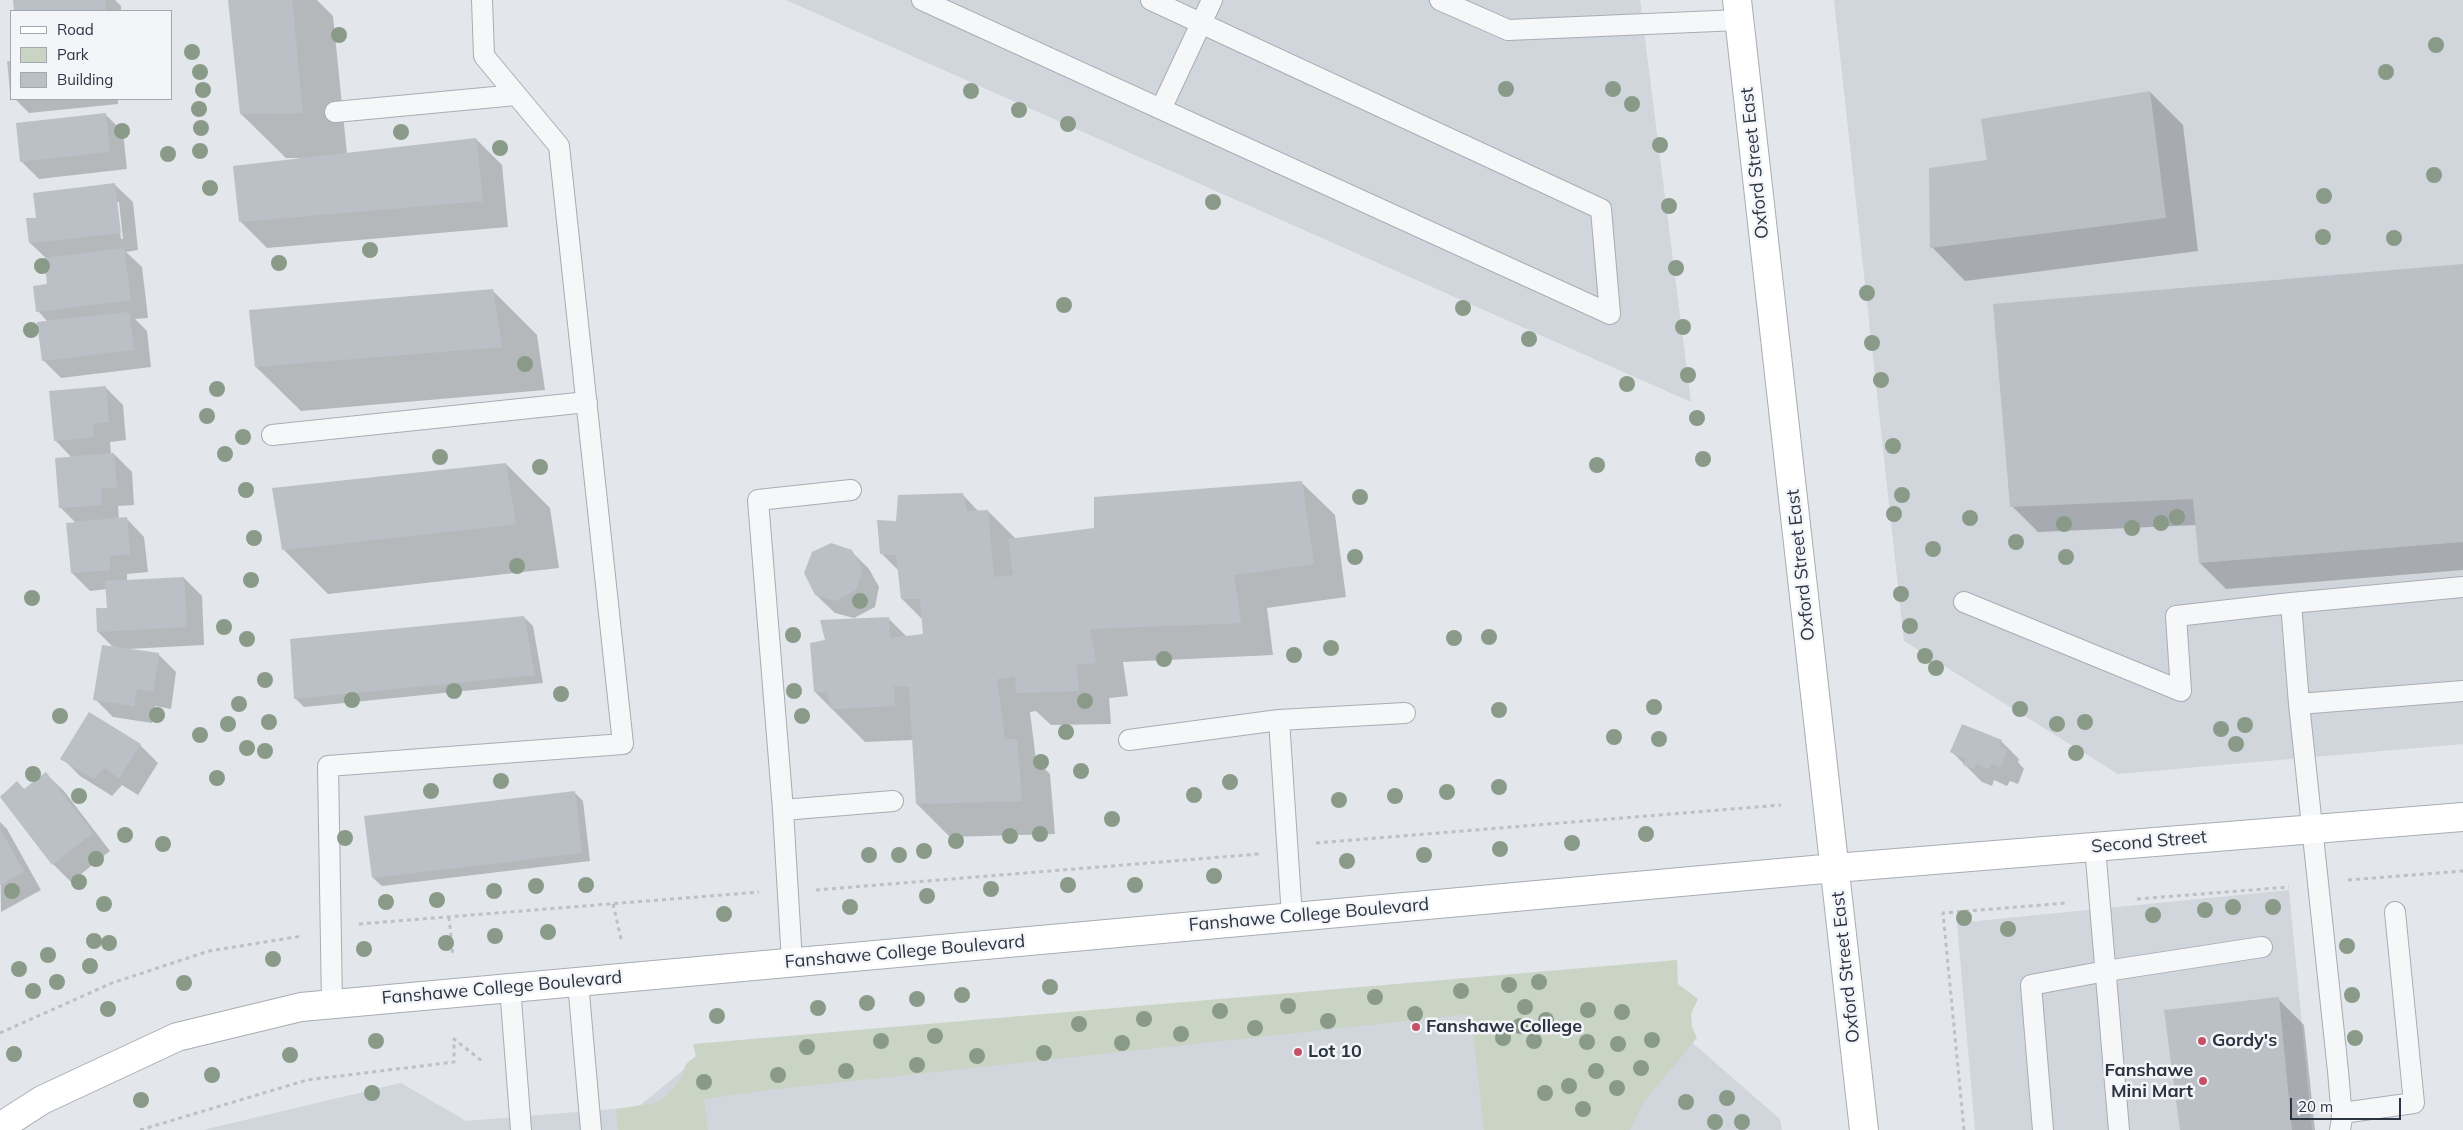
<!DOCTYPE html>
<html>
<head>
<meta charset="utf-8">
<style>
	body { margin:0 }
	#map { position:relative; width:2463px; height:1130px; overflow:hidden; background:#e3e6ea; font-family:Mulish,sans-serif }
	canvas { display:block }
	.legend { position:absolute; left:10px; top:10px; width:162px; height:90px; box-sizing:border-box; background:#f3f5f8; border:1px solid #a3a8af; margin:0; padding:6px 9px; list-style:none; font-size:15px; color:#2c3442 }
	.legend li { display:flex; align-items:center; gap:10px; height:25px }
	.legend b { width:25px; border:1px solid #a3a8af }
	.scale { position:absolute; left:2290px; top:1098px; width:111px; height:22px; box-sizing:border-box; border:2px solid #2c3442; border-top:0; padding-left:6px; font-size:15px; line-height:18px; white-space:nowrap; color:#2c3442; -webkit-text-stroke:4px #f3f5f8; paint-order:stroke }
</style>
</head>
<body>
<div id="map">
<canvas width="2463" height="1130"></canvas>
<ul class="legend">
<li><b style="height:6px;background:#fff"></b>Road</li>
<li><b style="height:14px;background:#c9d4c5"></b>Park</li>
<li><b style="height:14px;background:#bbc0c7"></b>Building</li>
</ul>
<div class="scale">20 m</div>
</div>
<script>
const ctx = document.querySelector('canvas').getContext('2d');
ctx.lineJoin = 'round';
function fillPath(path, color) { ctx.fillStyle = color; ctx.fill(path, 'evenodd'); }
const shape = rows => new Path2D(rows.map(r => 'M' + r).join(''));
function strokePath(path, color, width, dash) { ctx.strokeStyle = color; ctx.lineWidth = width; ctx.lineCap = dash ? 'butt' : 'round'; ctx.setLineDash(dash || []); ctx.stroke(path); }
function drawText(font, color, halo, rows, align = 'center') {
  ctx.font = font + ' Mulish,sans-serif'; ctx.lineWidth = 5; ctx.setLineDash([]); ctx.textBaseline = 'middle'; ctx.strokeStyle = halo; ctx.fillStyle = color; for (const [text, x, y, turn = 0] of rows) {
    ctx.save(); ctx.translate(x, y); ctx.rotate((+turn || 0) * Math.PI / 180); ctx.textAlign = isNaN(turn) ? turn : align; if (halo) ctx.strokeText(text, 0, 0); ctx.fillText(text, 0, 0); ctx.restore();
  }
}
const built = shape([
	[786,0,1640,0,1691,402],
	[1834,0,2463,0,2463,744,2118,774,1904,641],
	[2289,890,2312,1130,1975,1130,1957,923],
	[1628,987,1780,1119,1782,1130,203,1130,401,1083,466,1121,638,1107,688,1066]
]);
const green = shape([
	[1677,960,1678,984,1698,999,1691,1014,1692,1027,1697,1038,1644,1101,1630,1130,1484,1130,1471,1014,768,1090,704,1099,708,1130,618,1130,616,1109,656,1103,663,1099,680,1081,686,1064,696,1056,693,1044]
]);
const shadow = shape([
	[14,0,115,0,121,6,121,11,15,11],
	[229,0,317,0,333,16,347,154,476,139,502,165,508,227,267,248,240,221,300,158,286,158,241,114],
	[2150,92,2183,125,2198,251,1965,281,1932,247,1988,161],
	[15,99,118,99,118,104,29,113],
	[105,114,123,132,127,169,39,179,21,161],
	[115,185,133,202,138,250,126,252,142,267,148,318,135,319,147,331,151,367,61,378,43,360,48,322,38,311,48,285,47,259,30,243,38,219],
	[116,202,119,202,123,239,121,239],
	[2463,265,2463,570,2226,589,2200,563,2197,525,2038,532,2012,506],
	[492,290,537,335,545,390,301,411,256,367],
	[105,387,123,405,126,440,110,442,111,454,114,454,132,472,134,505,118,506,119,519,127,519,144,537,148,572,127,574,127,581,184,578,202,596,204,645,128,649,159,655,176,672,171,709,155,706,152,723,113,717,95,699,114,648,98,632,109,609,107,589,90,591,72,573,76,523,60,507,72,458,55,440],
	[506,464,550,508,559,568,328,594,284,550],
	[1301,482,1335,515,1346,597,1267,608,1273,655,1123,662,1128,696,1109,698,1111,724,1051,725,1036,711,1030,712,1036,760,1050,774,1055,834,950,837,917,804,913,740,865,742,815,692,827,641,888,618,907,637,925,635,923,620,902,599,899,571,881,553,897,522,962,494,979,512,988,511,1016,539,1095,529],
	[851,551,869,569,879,587,875,607,854,618,835,613,816,595],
	[524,617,533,626,543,683,304,707,295,698],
	[2001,741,2019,759,2018,762,2024,769,2018,784,2010,781,2007,786,1994,780,1992,786,1982,782,1952,752],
	[140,745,158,763,138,795,122,785,112,796,80,776,62,758],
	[46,774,64,791,110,851,71,882,53,864,1,796,17,783,24,791],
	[574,792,583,801,590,861,382,886,373,878],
	[0,822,7,829,41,890,1,912],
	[2278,999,2304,1025,2315,1130,2181,1130]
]);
const building = shape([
	[13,0,105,0,106,11,14,11],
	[228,0,292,0,303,113,240,114],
	[7,61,11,61,11,92,10,92],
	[2150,91,2166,218,1930,248,1929,168,1987,160,1981,119],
	[106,113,110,152,20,162,16,123],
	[476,138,483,201,239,222,233,166],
	[115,183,121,233,29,243,26,218,36,218,33,193],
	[124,248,131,300,36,312,33,286,47,284,44,258],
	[2463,264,2463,542,2199,563,2193,499,2010,507,1993,304],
	[493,289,502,347,255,367,249,310],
	[129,312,134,350,42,361,37,322],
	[106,386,109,422,93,424,94,437,54,441,49,391],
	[114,453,117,487,101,488,102,505,59,508,55,458],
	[506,463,516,524,282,550,272,488],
	[1302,481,1314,564,1234,575,1241,623,1090,629,1096,663,1076,665,1079,691,1016,693,1015,676,997,679,1005,739,1017,739,1022,801,916,804,909,687,894,686,895,706,831,709,827,692,814,692,810,643,825,640,820,620,889,617,890,638,923,634,920,599,901,599,896,555,880,554,877,520,896,521,898,495,963,493,967,511,988,510,994,577,1013,575,1008,539,1094,528,1094,497],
	[127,517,130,554,110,556,110,570,71,573,66,523],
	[831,543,852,550,862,569,857,589,836,601,815,595,804,573,812,552],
	[184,577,187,627,97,632,96,608,107,608,105,581],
	[524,616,535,675,294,699,290,639],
	[102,645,159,653,153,692,137,689,134,706,93,700],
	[89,712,141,744,119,778,104,768,94,779,60,759],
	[1962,724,2002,740,1999,746,2007,750,2000,767,1992,764,1989,769,1976,764,1974,769,1963,765,1966,759,1950,752],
	[46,772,93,833,52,865,0,797,17,781,24,789],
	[575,791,582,853,372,878,364,816],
	[0,829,24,872,0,885],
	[2279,997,2292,1130,2180,1130,2164,1010]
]);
const path = shape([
	[1316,843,1781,805],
	[2348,880,2463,871],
	[816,890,1259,854],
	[2137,899,2289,887],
	[613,904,622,943],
	[449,917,453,957],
	[359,924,759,892],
	[0,1033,112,983,209,951,302,936],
	[140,1130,307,1080,454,1062,454,1039,482,1061],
	[1964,1130,1943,913,2066,903]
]);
const lane = shape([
	[922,0,1610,314,1601,209,1151,0],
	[1440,0,1508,30,1739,20],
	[1161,109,1212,0],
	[335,112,516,95],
	[272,435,587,402],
	[1964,602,2181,691,2176,616,2291,603],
	[2299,704,2463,691],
	[1279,720,1292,917],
	[1129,740,1279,720,1405,713],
	[783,810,893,801],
	[2095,847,2119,1130],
	[792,962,783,810,758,500,851,490],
	[578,982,591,1130],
	[510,987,521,1130],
	[332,1004,328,766,623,744,559,146,484,56,482,0],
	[2342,1113,2414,1103,2395,912],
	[2043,1130,2031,985,2106,971,2262,947],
	[2340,1130,2342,1118,2338,1071,2299,704,2291,603,2463,587]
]);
const secondary = shape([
	[1737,0,1864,1130],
	[0,1127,42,1100,177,1037,301,1007,1835,868,2463,817]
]);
const trees = [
	[339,35],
	[2436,45],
	[192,52],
	[200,72],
	[2386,72],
	[1506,89],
	[1613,89],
	[203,90],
	[971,91],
	[1632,104],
	[199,109],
	[1019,110],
	[1068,124],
	[201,128],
	[122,131],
	[401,132],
	[1660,145],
	[500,148],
	[200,151],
	[168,154],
	[2434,175],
	[210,188],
	[2324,196],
	[1213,202],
	[1669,206],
	[2323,237],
	[2394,238],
	[370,250],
	[279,263],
	[42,266],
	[1676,268],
	[1867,293],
	[1064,305],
	[1463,308],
	[1683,327],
	[31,330],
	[1529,339],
	[1872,343],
	[525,364],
	[1688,375],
	[1881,380],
	[1627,384],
	[217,389],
	[207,416],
	[1697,418],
	[243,437],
	[1893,446],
	[225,454],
	[440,457],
	[1703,459],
	[1597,465],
	[540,467],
	[246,490],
	[1902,495],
	[1360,497],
	[1894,514],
	[2177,517],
	[1970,518],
	[2161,523],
	[2064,524],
	[2132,528],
	[254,538],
	[2016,542],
	[1933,549],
	[1355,557],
	[2066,557],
	[517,566],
	[251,580],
	[1901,594],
	[32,598],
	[860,601],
	[1910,626],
	[224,627],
	[793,635],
	[1489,637],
	[1454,638],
	[247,639],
	[1331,648],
	[1294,655],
	[1925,656],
	[1164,659],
	[1936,668],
	[265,680],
	[454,691],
	[794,691],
	[561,694],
	[352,700],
	[1085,701],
	[239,704],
	[1654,707],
	[2020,709],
	[1499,710],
	[157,715],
	[60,716],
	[802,716],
	[269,722],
	[2085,722],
	[228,724],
	[2057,724],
	[2245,725],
	[2221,729],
	[1066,732],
	[200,735],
	[1614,737],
	[1659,739],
	[2236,744],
	[247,748],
	[265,751],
	[2076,753],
	[1041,762],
	[1081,771],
	[33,774],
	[217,778],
	[501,781],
	[1230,782],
	[1499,787],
	[431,791],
	[1447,792],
	[1194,795],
	[79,796],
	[1395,796],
	[1339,800],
	[1112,819],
	[1040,834],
	[1646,834],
	[125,835],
	[1010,836],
	[345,838],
	[956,841],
	[1572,843],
	[163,844],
	[1500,849],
	[924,851],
	[869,855],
	[899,855],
	[1424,855],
	[96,859],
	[1347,861],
	[1214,876],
	[79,882],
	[586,885],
	[1068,885],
	[1135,885],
	[536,886],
	[991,889],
	[12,891],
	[494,891],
	[927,896],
	[437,900],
	[386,902],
	[104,904],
	[850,907],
	[2233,907],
	[2273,907],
	[2205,910],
	[724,914],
	[2153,915],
	[1964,918],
	[2008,929],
	[548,932],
	[495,936],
	[94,941],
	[109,943],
	[446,943],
	[2347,946],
	[364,949],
	[48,955],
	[273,959],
	[90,966],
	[19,969],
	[57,982],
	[1539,982],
	[184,983],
	[1509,985],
	[1050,987],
	[33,991],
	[1461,991],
	[962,995],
	[2352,995],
	[1375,997],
	[917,999],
	[867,1003],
	[1288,1006],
	[1525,1007],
	[818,1008],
	[108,1009],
	[1588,1010],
	[1220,1011],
	[1622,1012],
	[1415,1014],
	[717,1016],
	[1144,1019],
	[1546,1020],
	[1328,1021],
	[1079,1024],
	[1520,1026],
	[1255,1028],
	[1181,1034],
	[935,1036],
	[1503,1038],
	[2355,1038],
	[1652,1040],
	[376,1041],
	[881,1041],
	[1534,1041],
	[1587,1042],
	[1122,1043],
	[1618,1044],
	[807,1047],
	[1044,1053],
	[14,1054],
	[290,1055],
	[977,1056],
	[917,1065],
	[1641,1068],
	[846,1071],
	[1596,1071],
	[212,1075],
	[778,1075],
	[704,1082],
	[1569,1086],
	[1617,1088],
	[372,1093],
	[1545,1093],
	[1727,1098],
	[141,1100],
	[1686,1102],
	[1583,1109],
	[1715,1122],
	[1742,1122]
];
const markers = [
	[1416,1027,5,"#c65166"],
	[2202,1041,5,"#c65166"],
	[1298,1052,5,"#c65166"],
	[2203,1081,5,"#c65166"]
];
const streetNames = [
	["Oxford Street East",1755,163,-96],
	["Oxford Street East",1801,565,-96],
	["Second Street",2149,842,-5],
	["Fanshawe College Boulevard",1309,915,-5],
	["Fanshawe College Boulevard",905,952,-5],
	["Oxford Street East",1846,967,-96],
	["Fanshawe College Boulevard",502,988,-5]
];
const poiNames = [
	["Fanshawe College",1426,1027],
	["Gordy's",2212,1041],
	["Lot 10",1308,1052],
	["Fanshawe",2193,1071,"right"],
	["Mini Mart",2193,1092,"right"]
];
fillPath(built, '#d1d5dc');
fillPath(green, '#c9d4c5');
fillPath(shadow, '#0003');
fillPath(building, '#bbc0c7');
strokePath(lane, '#a8adb4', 22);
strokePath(secondary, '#a8adb4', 30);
strokePath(path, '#bdc0c6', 3, [4, 4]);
strokePath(lane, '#f6f7f9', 20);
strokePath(secondary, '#fff', 28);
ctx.fillStyle = '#8a9a89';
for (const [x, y] of trees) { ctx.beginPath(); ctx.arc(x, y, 8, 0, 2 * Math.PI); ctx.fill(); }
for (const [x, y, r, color] of markers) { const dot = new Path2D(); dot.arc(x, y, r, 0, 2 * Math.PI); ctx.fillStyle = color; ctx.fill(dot); strokePath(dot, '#f3f5f8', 2); }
drawText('18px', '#2c3442', '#f3f5f8', streetNames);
drawText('bold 18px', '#2c3442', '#f3f5f8', poiNames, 'left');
</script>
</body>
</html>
